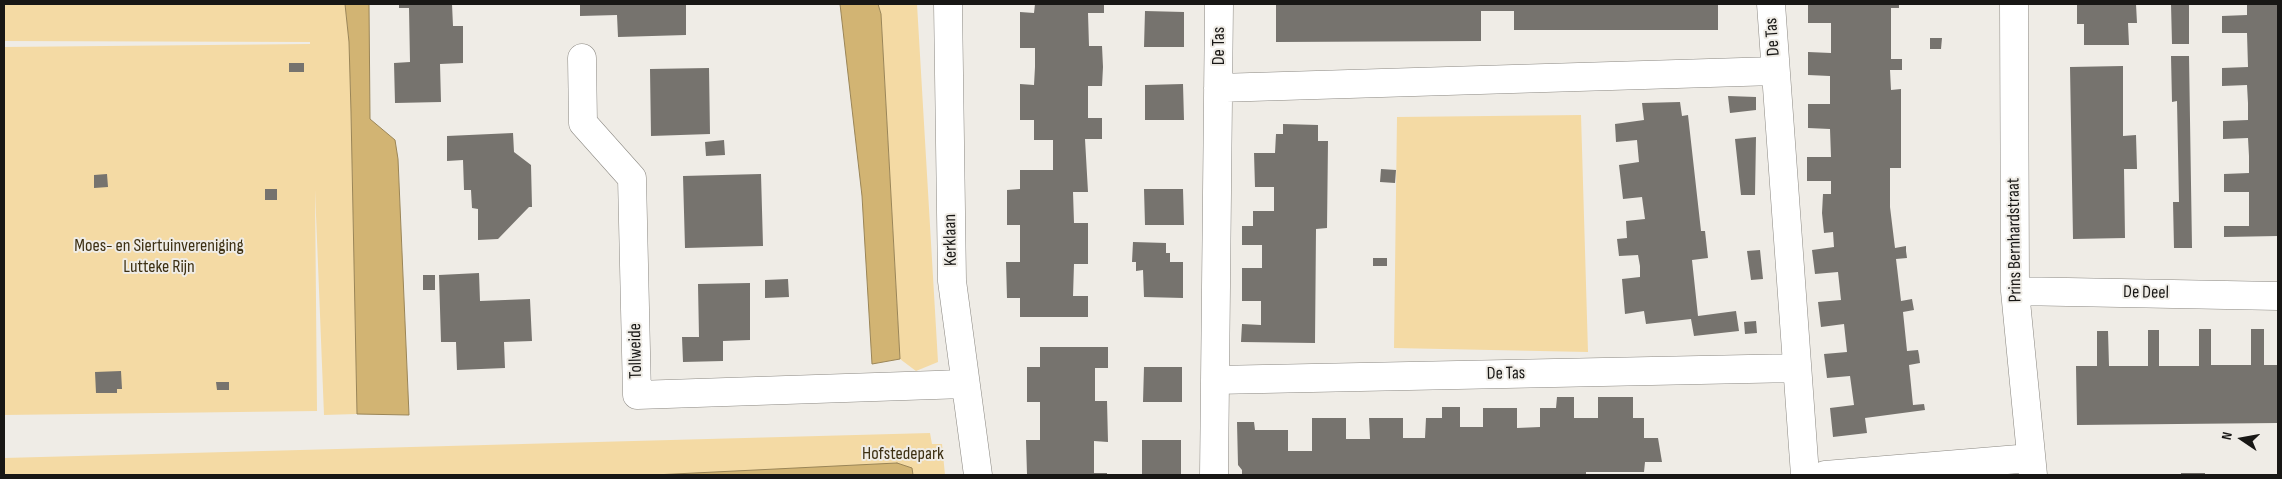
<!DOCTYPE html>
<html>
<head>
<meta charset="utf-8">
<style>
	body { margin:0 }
	#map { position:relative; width:2282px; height:479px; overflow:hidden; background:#efece6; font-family:"Sofia Sans Condensed",sans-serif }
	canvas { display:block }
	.frame { position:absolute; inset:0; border:5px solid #181715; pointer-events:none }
	.north { position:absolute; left:2217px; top:414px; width:50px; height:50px; -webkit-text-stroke:4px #efece6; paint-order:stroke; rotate:282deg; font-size:14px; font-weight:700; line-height:20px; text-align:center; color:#181715 }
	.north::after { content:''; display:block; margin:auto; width:18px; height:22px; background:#181715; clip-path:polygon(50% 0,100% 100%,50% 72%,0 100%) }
</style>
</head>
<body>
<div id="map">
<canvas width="2282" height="479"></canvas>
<div class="frame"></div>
<div class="north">N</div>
</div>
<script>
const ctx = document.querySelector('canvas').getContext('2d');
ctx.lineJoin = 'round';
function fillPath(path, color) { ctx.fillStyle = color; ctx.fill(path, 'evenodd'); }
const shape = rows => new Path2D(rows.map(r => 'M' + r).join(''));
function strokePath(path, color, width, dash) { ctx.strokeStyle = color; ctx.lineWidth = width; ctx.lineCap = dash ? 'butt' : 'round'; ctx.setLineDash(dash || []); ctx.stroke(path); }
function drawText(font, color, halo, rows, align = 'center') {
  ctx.font = font + ' "Sofia Sans Condensed",sans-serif'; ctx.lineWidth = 4; ctx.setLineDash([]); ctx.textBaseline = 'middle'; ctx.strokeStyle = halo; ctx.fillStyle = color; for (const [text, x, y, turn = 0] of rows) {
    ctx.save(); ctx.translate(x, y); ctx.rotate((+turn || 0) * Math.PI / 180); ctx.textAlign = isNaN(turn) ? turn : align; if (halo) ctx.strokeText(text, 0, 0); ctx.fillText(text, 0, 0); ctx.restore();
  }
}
const green = shape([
	[4,4,345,4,349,42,351,112,357,414,324,415,315,190,317,411,4,415,4,47,310,44,310,42,4,41],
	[878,4,917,4,938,362,916,371,900,359,881,14],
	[1581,115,1588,352,1394,348,1397,117],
	[930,433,932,444,942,444,945,475,4,475,4,458]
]);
const water = shape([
	[345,4,369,4,370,119,395,140,398,159,409,415,357,414,351,112,349,42,345,4],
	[840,4,878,4,881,14,900,359,872,364,862,196,840,4],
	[897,463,912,468,913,475,654,475,897,463]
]);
const building = shape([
	[399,4,452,4,453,26,463,26,463,63,440,64,441,102,395,103,394,63,410,62,409,8,399,8],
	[580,4,686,4,686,35,618,37,617,15,580,16],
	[1035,4,1104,4,1104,13,1088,13,1089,46,1102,46,1103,67,1102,86,1088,86,1088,118,1102,118,1102,139,1085,139,1088,192,1073,192,1074,223,1088,223,1088,264,1074,264,1073,296,1088,296,1088,317,1020,317,1020,298,1007,298,1006,262,1020,262,1020,225,1007,225,1007,190,1020,189,1020,170,1053,170,1053,140,1034,140,1034,120,1020,120,1020,84,1034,85,1035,67,1035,48,1020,48,1020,12,1034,13],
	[1276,4,1718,4,1718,30,1514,30,1514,11,1481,11,1481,41,1276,42],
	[1808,4,1899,4,1899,8,1891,8,1891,59,1902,59,1902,70,1890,70,1891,90,1901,89,1901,168,1890,168,1890,207,1895,248,1906,246,1906,251,1907,258,1896,259,1901,301,1912,299,1914,310,1903,312,1907,351,1918,350,1919,355,1920,363,1909,365,1913,405,1924,404,1925,410,1865,418,1867,433,1833,437,1830,408,1854,405,1850,376,1827,378,1824,354,1847,352,1844,324,1821,327,1818,302,1841,300,1838,272,1815,274,1812,250,1834,247,1833,232,1824,233,1822,213,1823,194,1831,194,1831,181,1807,181,1807,157,1831,157,1830,129,1808,128,1808,104,1830,104,1830,76,1808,75,1808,52,1831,53,1831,23,1808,23],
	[2077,4,2136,4,2137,23,2128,23,2129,45,2084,45,2084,24,2077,24],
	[2171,4,2189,4,2189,44,2172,44],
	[2247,4,2278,4,2278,236,2224,237,2224,226,2249,226,2249,192,2224,192,2224,174,2249,173,2249,156,2248,138,2223,139,2223,121,2248,120,2248,103,2247,85,2222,86,2222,68,2248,67,2247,33,2222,33,2222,16,2247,15],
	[1145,11,1184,12,1184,47,1144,47],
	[1930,38,1942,38,1941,49,1930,49],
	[2171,56,2189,56,2192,248,2174,248,2173,202,2179,202,2177,101,2172,102],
	[289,63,304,63,304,72,289,72],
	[2123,66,2123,136,2136,135,2137,169,2124,169,2125,238,2073,239,2070,67],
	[709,68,710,134,651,136,650,69],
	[1183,84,1184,120,1145,120,1145,85],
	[1728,96,1756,97,1756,110,1730,113],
	[1680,102,1682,116,1688,115,1701,231,1705,231,1708,258,1692,260,1698,316,1736,311,1739,331,1694,336,1691,319,1646,324,1644,311,1625,314,1622,279,1640,277,1640,266,1638,255,1619,256,1617,239,1627,238,1626,221,1645,219,1642,197,1623,199,1619,165,1639,162,1637,140,1616,142,1615,124,1644,120,1642,103],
	[1283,124,1318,125,1318,141,1328,141,1327,228,1316,229,1315,343,1241,342,1242,324,1261,325,1261,301,1242,301,1242,268,1262,268,1262,245,1242,245,1242,226,1253,226,1253,211,1274,211,1274,187,1255,187,1254,153,1275,153,1276,134,1283,134],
	[513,133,514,152,531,165,532,207,529,207,498,239,478,240,478,209,472,208,471,190,464,190,463,160,447,161,447,136],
	[1756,137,1755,195,1741,195,1735,139],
	[724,140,725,155,706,156,705,142],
	[1381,169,1396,170,1395,183,1380,182],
	[107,174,108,187,94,188,94,175],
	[761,174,763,246,685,248,683,176],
	[265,189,277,189,277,200,265,200],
	[1144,189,1183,189,1184,225,1145,225],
	[1133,242,1166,243,1166,253,1170,253,1170,262,1183,262,1183,298,1144,297,1143,270,1136,271,1136,262,1132,262],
	[1760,250,1763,279,1751,280,1747,251],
	[1373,258,1387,258,1387,266,1373,266],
	[479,273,480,301,530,299,532,341,504,342,505,368,457,370,456,342,441,342,439,275],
	[423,275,435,275,435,290,423,290],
	[788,279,789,297,765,298,765,280],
	[750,283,750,340,723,341,723,361,683,362,682,337,699,337,698,284],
	[1756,321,1757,333,1745,334,1744,322],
	[2199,329,2211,329,2211,365,2251,365,2251,329,2264,329,2264,365,2278,365,2278,423,2077,425,2076,366,2097,366,2097,331,2108,331,2109,366,2148,366,2148,330,2159,330,2159,366,2199,366],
	[1040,347,1108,347,1108,368,1095,368,1095,401,1107,401,1108,442,1094,441,1094,473,1107,473,1107,475,1027,474,1026,440,1040,440,1040,402,1027,402,1027,367,1040,367],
	[1144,367,1182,367,1182,402,1143,402],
	[121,371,122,389,117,389,117,393,96,393,95,372],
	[216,382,229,382,229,390,217,390],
	[1557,397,1574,397,1574,418,1598,418,1598,397,1633,397,1633,418,1644,418,1644,438,1658,438,1662,462,1645,462,1644,472,1586,472,1586,475,1242,475,1242,470,1238,465,1237,422,1254,422,1255,430,1288,430,1288,451,1312,451,1312,418,1346,418,1346,439,1370,439,1369,418,1403,418,1403,438,1425,438,1426,418,1442,418,1442,407,1460,407,1460,427,1483,427,1483,408,1517,408,1517,428,1540,427,1540,408,1556,408],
	[1142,440,1181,440,1181,475,1142,475],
	[2181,473,2205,473,2205,475,2181,475]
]);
const minor = shape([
	[948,4,952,281,978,475],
	[1771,4,1805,475],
	[2014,4,2015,291,2033,475],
	[582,58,583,123,632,178,637,395,965,384],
	[1218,88,1775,71],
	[2015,291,2278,296],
	[1215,380,1797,368],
	[1214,475,1219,4],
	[1825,475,2031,458]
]);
const streetNames = [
	["De Tas",1773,37,-94],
	["De Tas",1219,46,-90],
	["Kerklaan",951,240,-91],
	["Prins Bernhardstraat",2015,240,-91],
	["De Deel",2146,293,1],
	["Tollweide",636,351,-91],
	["De Tas",1506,374,-1]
];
const parkNames = [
	["Moes- en Siertuinvereniging",159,246],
	["Lutteke Rijn",159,267],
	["Hofstedepark",903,454]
];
fillPath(green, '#f4daa4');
fillPath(water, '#d2b473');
strokePath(water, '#9a8557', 1);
fillPath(building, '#76736e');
strokePath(minor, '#8b8882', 29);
strokePath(minor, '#fff', 28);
drawText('18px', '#181715', '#efece6', streetNames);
drawText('18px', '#3d3013', '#efece6', parkNames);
</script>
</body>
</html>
